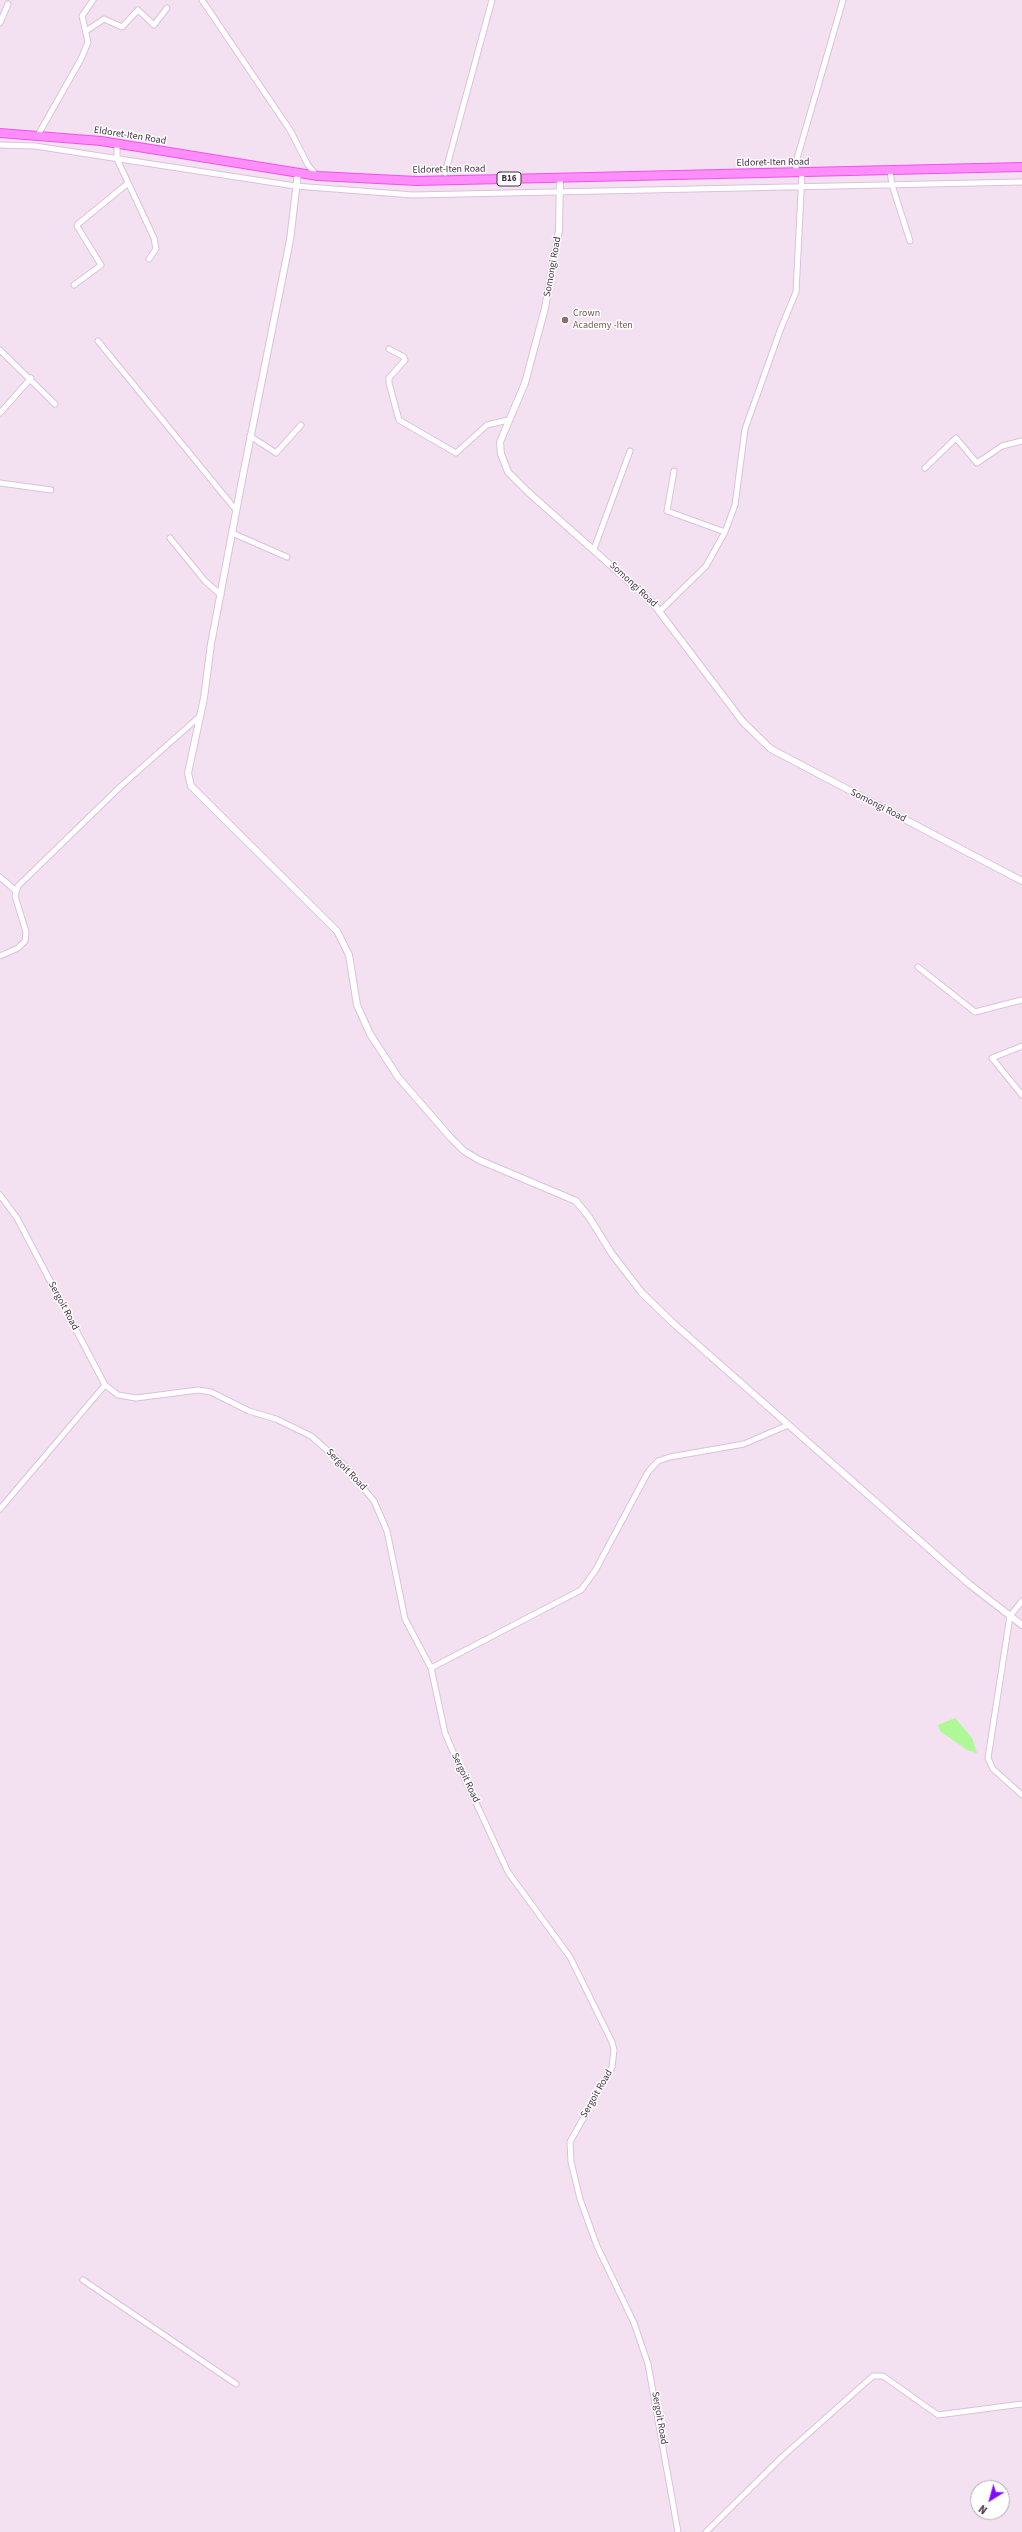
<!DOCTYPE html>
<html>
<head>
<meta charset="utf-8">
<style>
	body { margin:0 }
	#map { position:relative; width:1022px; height:2532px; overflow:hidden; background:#f3e1f2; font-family:"Source Sans 3",sans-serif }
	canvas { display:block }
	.north { position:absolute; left:970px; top:2480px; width:40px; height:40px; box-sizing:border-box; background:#fff; border:1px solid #b4adb5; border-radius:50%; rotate:217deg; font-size:11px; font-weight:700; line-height:16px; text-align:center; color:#433245 }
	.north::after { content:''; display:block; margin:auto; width:14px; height:18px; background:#800cff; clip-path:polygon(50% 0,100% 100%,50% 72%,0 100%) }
</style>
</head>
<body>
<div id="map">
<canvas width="1022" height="2532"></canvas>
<div class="north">N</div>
</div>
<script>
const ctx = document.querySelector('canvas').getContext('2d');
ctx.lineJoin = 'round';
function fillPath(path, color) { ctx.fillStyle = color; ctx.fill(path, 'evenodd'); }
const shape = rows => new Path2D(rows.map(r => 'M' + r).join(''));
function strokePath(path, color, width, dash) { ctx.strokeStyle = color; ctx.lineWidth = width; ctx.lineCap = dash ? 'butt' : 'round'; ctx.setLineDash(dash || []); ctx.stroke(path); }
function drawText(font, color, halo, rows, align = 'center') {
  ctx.font = font + ' "Source Sans 3",sans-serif'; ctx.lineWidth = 3; ctx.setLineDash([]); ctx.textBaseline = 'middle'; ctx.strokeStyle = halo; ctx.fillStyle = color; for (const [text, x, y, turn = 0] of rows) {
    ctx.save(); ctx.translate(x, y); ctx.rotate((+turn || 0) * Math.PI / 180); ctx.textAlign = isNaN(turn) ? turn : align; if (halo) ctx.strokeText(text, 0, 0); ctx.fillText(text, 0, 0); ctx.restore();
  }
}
const water = shape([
	[955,1718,972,1738,977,1753,967,1750,940,1731,938,1725]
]);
const minor = shape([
	[202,0,290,130,308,165,317,176],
	[0,23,8,4],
	[86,31,104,19,122,27,138,10,154,25,167,8],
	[38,135,81,59,88,42,82,16,93,0],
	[117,143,117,159,154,238,156,249,149,259],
	[0,145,35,146,295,186,413,195,1022,182],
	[890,171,892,185,910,241],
	[445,173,492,0],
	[796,173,796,162,843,0],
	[74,285,101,265,77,226,78,224,127,184],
	[98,341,236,510],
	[389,349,404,357,405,360,389,378,389,383,399,420,456,453,487,425,508,420],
	[0,350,55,404],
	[0,413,31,378],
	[250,436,276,453,301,425],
	[925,468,956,438,977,463,1002,446,1022,441],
	[674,471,667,511,725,532],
	[0,483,51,490],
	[232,533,287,557],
	[170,538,205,581,221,595],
	[594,549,630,451],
	[660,611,706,566,725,532,735,505,745,429,781,328,796,292,802,173],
	[0,877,16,891],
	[0,956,18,948,25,941,26,932,15,896,18,886,121,786,200,716],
	[918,967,975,1012,1022,1000],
	[1022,1046,992,1058,1022,1095],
	[0,1195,17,1218,105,1385,118,1395,136,1398,198,1390,211,1392,249,1411,276,1419,311,1436,344,1465,374,1501,387,1531,405,1619,431,1668,445,1733,459,1766,508,1872,570,1957,612,2042,614,2050,612,2067,570,2142,571,2162,580,2199,597,2246,634,2323,648,2364,678,2532],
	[0,1509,105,1385],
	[1022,1601,1010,1616,988,1758,993,1769,1022,1795],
	[431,1668,581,1590,595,1571,648,1472,658,1461,670,1457,744,1444,788,1425],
	[83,2280,236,2384],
	[706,2532,782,2457,873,2376,883,2376,938,2415,1022,2404]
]);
const tertiary = shape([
	[298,173,290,240,243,475,211,644,204,698,188,773,191,786,337,931,349,955,357,1005,370,1034,398,1077,450,1137,464,1151,479,1160,576,1201,589,1217,612,1254,642,1293,673,1323,969,1584,1022,1625],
	[560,177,559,230,545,308,525,383,500,442,501,454,508,472,528,492,652,602,743,722,771,749,1022,881]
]);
const primary = shape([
	[0,133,101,141,318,176,417,181,1022,167]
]);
const markers = [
	[565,320,4,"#8d6e63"]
];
const shields = [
	[509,179,24]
];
const shieldNames = [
	["B16",509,179]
];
const streetNames = [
	["Eldoret-Iten Road",130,136,9],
	["Eldoret-Iten Road",773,163,-1],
	["Eldoret-Iten Road",449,170,-1],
	["Somongi Road",553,267,-80],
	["Somongi Road",633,585,43],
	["Somongi Road",878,806,27],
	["Sergoit Road",63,1306,62],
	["Sergoit Road",346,1470,46],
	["Sergoit Road",465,1778,65],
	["Sergoit Road",597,2094,-60],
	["Sergoit Road",659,2418,80]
];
const educationNames = [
	["Crown",573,314],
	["Academy -Iten",573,326]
];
fillPath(water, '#aff896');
strokePath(minor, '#ddc0dd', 7);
strokePath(tertiary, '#ddc0dd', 8);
strokePath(primary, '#f052ec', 10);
strokePath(minor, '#fff', 5);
strokePath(tertiary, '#fff', 6);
strokePath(primary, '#ff8efa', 8);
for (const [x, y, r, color] of markers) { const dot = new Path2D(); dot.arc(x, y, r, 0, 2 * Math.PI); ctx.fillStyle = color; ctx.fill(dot); strokePath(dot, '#fff', 1.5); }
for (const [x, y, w] of shields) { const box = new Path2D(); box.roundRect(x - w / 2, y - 7, w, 14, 3); ctx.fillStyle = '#fff'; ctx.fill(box); strokePath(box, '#433245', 1); }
drawText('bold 9px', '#433245', null, shieldNames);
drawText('10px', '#433245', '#fff', streetNames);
drawText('10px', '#785e54', '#fff', educationNames, 'left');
</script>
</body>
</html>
